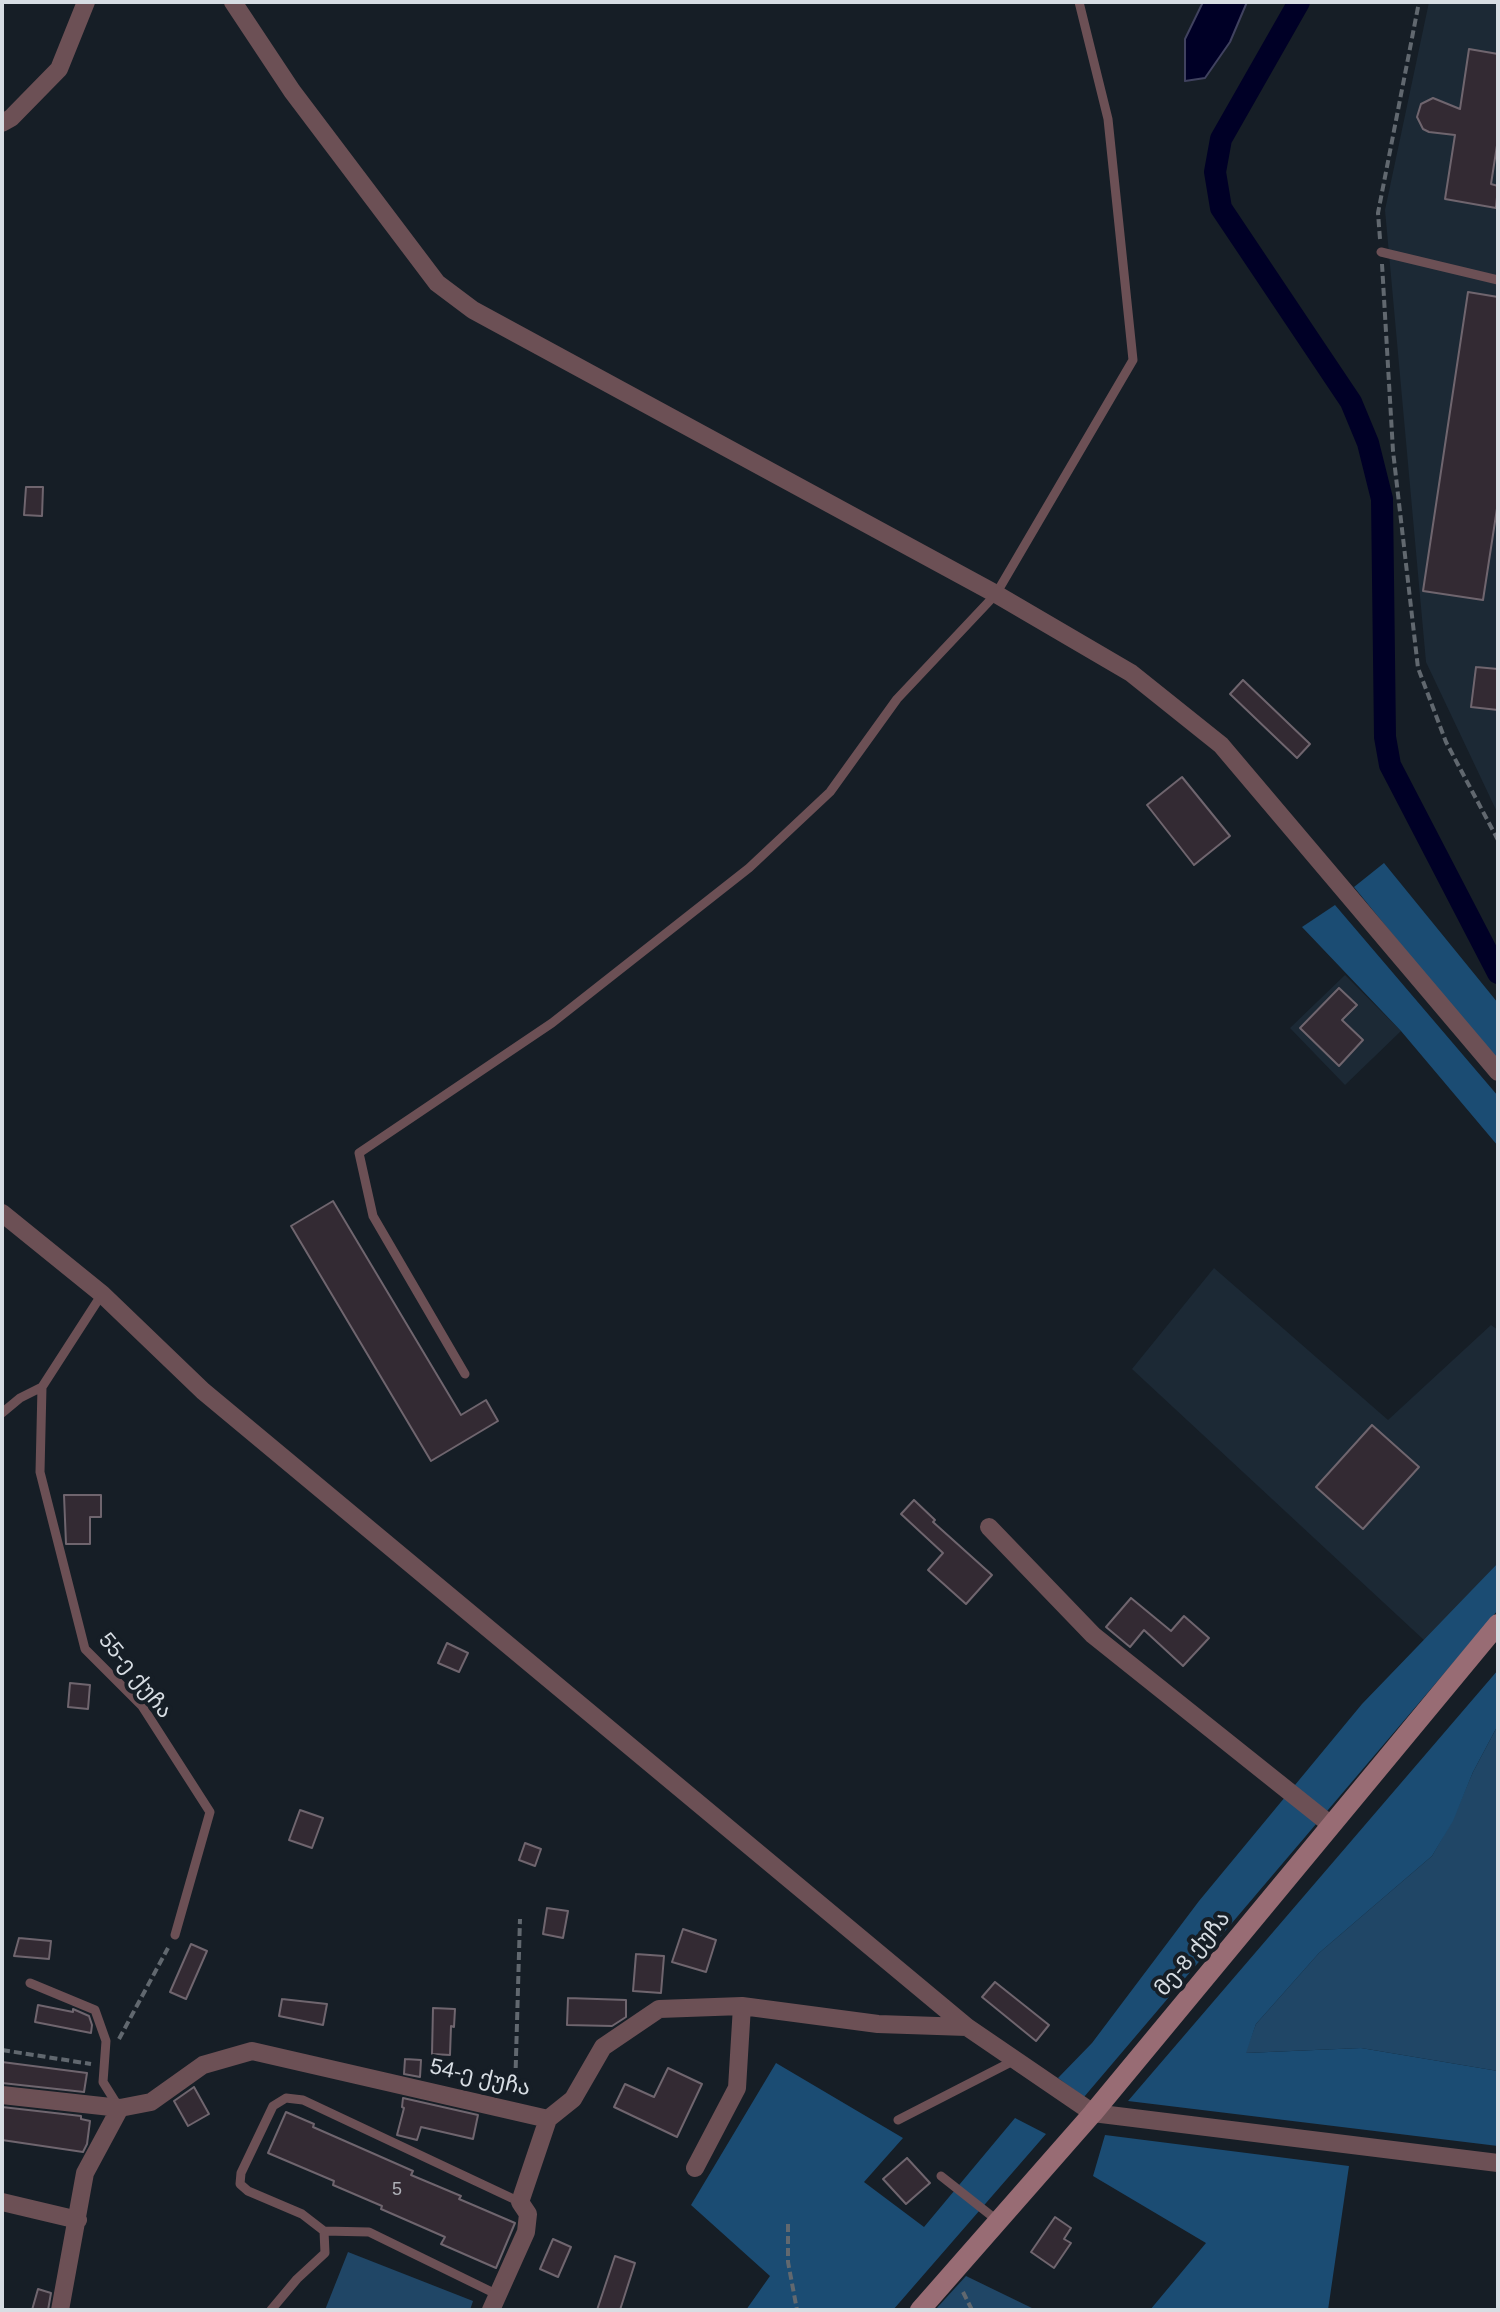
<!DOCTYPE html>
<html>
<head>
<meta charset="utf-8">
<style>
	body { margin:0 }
	#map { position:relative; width:1500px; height:2312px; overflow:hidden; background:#161e26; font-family:Helvetica,sans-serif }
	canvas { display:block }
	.frame { position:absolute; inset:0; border:4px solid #d7dde3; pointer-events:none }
</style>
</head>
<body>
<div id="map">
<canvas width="1500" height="2312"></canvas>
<div class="frame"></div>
</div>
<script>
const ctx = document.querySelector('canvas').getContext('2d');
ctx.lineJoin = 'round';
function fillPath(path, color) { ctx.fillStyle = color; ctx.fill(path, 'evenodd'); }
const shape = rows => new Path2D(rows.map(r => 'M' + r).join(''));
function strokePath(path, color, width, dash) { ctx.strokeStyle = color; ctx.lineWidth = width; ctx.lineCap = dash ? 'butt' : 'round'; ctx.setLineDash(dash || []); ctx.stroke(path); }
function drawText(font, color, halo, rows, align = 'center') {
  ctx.font = font + ' Helvetica,"Noto Sans Georgian",sans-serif'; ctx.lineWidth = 8; ctx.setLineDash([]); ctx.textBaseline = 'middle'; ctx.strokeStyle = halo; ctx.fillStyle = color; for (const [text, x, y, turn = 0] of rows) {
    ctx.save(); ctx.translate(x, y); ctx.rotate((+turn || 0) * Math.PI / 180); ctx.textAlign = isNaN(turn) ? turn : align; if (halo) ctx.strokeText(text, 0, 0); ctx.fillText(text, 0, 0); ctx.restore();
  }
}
const built = shape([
	[1429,2,1498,2,1498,814,1426,662,1385,210],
	[1345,975,1401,1031,1345,1085,1290,1028],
	[1214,1268,1388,1420,1491,1325,1498,1330,1498,1563,1425,1641,1132,1369]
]);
const green = shape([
	[1498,1725,1498,2071,1361,2048,1245,2053,1256,2024,1319,1953,1432,1856,1452,1821,1473,1772],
	[348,2252,473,2301,470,2310,325,2310],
	[966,2276,1036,2310,935,2310]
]);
const forest = shape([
	[1384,863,1498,1003,1498,1064,1354,887],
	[1335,905,1498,1096,1498,1146,1401,1031,1302,927],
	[1498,1563,1498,1610,1084,2097,1058,2078,1092,2043,1199,1901,1362,1704],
	[1498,1670,1498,1725,1473,1772,1453,1821,1432,1856,1319,1953,1256,2024,1246,2053,1361,2048,1498,2071,1498,2146,1128,2101],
	[776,2063,903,2138,864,2182,924,2227,1015,2118,1046,2134,893,2310,746,2310,770,2276,691,2205],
	[1105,2135,1349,2166,1328,2310,1150,2310,1206,2243,1093,2176]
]);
const water = shape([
	[1203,2,1247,2,1230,42,1205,78,1185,81,1185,39,1203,2]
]);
const canal = shape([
	[1299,2,1221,139,1215,172,1221,208,1351,402,1368,443,1382,499,1385,737,1390,765,1498,973]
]);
const building = shape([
	[1469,49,1498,54,1498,139,1491,184,1498,186,1496,208,1445,199,1455,135,1429,132,1423,129,1417,117,1421,104,1433,98,1460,109,1469,49],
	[1468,292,1498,297,1498,502,1483,600,1423,591,1468,292],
	[26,487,43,487,42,516,24,515,26,487],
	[1476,667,1498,669,1498,710,1471,707,1476,667],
	[1243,680,1310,744,1297,758,1230,694,1243,680],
	[1182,777,1230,836,1194,865,1147,805,1182,777],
	[1339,988,1357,1005,1342,1020,1363,1040,1339,1066,1300,1028,1339,988],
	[333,1201,461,1415,486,1400,498,1421,431,1461,291,1226,333,1201],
	[1372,1425,1419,1467,1363,1529,1316,1487,1372,1425],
	[64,1495,101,1495,101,1517,90,1517,90,1544,66,1544,64,1495],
	[914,1500,935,1520,933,1522,992,1575,966,1604,928,1570,943,1553,901,1514,914,1500],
	[1131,1598,1171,1631,1184,1616,1209,1638,1183,1666,1144,1630,1130,1647,1106,1627,1131,1598],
	[447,1643,468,1653,459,1672,438,1663,447,1643],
	[70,1683,90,1685,88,1709,68,1707,70,1683],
	[300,1810,323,1818,312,1848,289,1840,300,1810],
	[525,1843,541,1849,535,1866,519,1860,525,1843],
	[547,1908,568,1911,563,1938,543,1934,547,1908],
	[683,1929,716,1940,706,1972,672,1962,683,1929],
	[19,1938,51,1941,49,1959,14,1956,19,1938],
	[191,1944,207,1951,186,1999,170,1992,191,1944],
	[636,1954,664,1956,661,1993,633,1991,636,1954],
	[995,1982,1049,2025,1036,2041,982,1997,995,1982],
	[568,1998,626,2000,626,2017,612,2026,567,2025,568,1998],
	[282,1999,327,2004,323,2025,279,2016,282,1999],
	[38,2005,73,2012,73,2009,89,2016,92,2025,91,2033,35,2022,38,2005],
	[433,2008,455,2009,454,2027,451,2026,450,2055,432,2054,433,2008],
	[405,2059,421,2060,420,2077,404,2074,405,2059],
	[2,2062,87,2073,84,2092,2,2083,2,2062],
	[668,2068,702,2084,677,2137,614,2107,625,2084,654,2097,668,2068],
	[194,2087,209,2114,188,2126,174,2101,194,2087],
	[403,2098,478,2115,473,2139,421,2127,417,2140,397,2135,404,2108,402,2107,403,2098],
	[2,2107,81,2116,81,2119,90,2121,87,2144,83,2152,2,2140,2,2107],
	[286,2112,314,2124,313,2127,413,2171,411,2175,461,2196,459,2199,515,2223,496,2268,441,2244,445,2237,381,2209,382,2206,333,2185,334,2181,268,2153,286,2112],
	[907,2158,930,2183,906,2204,883,2179,907,2158],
	[1055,2217,1071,2228,1064,2239,1071,2243,1054,2268,1031,2252,1055,2217],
	[553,2239,571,2247,558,2277,540,2269,553,2239],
	[615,2256,635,2263,620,2310,597,2310,615,2256],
	[38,2289,51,2293,48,2310,32,2310,38,2289]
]);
const path = shape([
	[1380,239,1378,213,1419,2],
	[1382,264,1393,451,1418,668,1446,742,1498,840],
	[119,2039,168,1948],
	[2,2050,91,2064],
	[515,2092,520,1919],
	[788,2224,788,2262,797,2310],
	[963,2292,972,2310]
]);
const lane = shape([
	[1381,252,1498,280],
	[102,1294,42,1387,40,1472,85,1649,142,1706,210,1812,175,1935],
	[465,1374,373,1216,359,1153,552,1023,749,868,830,792,897,699,996,594,1133,360,1108,119,1079,2],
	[2,1413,20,1398,42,1387],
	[30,1983,95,2010,106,2041,103,2082,118,2106],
	[898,2120,1015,2060],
	[941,2176,998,2221],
	[324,2231,369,2232,498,2295],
	[271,2310,297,2279,325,2253,324,2231,302,2214,248,2191,240,2184,241,2173,273,2106,286,2098,303,2100,520,2202]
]);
const street = shape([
	[233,2,292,91,437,283,473,310,996,594,1131,673,1221,745,1498,1072],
	[2,123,11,118,59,69,86,2],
	[2,1213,102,1294,203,1391,967,2027,1093,2113,1498,2163],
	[989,1527,1093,1635,1331,1825],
	[2,2095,120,2108],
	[695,2168,737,2088,742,2006],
	[2,2202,78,2220],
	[60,2310,85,2173,120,2108,151,2102,203,2065,252,2051,548,2119,573,2099,603,2047,659,2009,742,2006,878,2024,967,2027],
	[491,2310,526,2232,528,2214,520,2202,548,2119]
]);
const secondary = shape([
	[920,2310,1093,2113,1498,1624]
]);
const numberNames = [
	["5",397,2190]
];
const streetNames = [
	["55-ე ქუჩა",135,1676,51],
	["მე-8 ქუჩა",1193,1954,-50],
	["54-ე ქუჩა",480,2078,13]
];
fillPath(built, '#1c2935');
fillPath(green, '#204666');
fillPath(forest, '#1b4c73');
fillPath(water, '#000026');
strokePath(water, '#40425f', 2);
strokePath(canal, '#000026', 22);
fillPath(building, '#332a33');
strokePath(building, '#6f656e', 2);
strokePath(path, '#61686f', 4, [8, 4]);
strokePath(lane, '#6c5055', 9);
strokePath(street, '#6c5055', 18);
strokePath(secondary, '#986c74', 20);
drawText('18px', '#aeb0b7', null, numberNames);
drawText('22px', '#d7dde3', '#161e26', streetNames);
</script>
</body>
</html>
